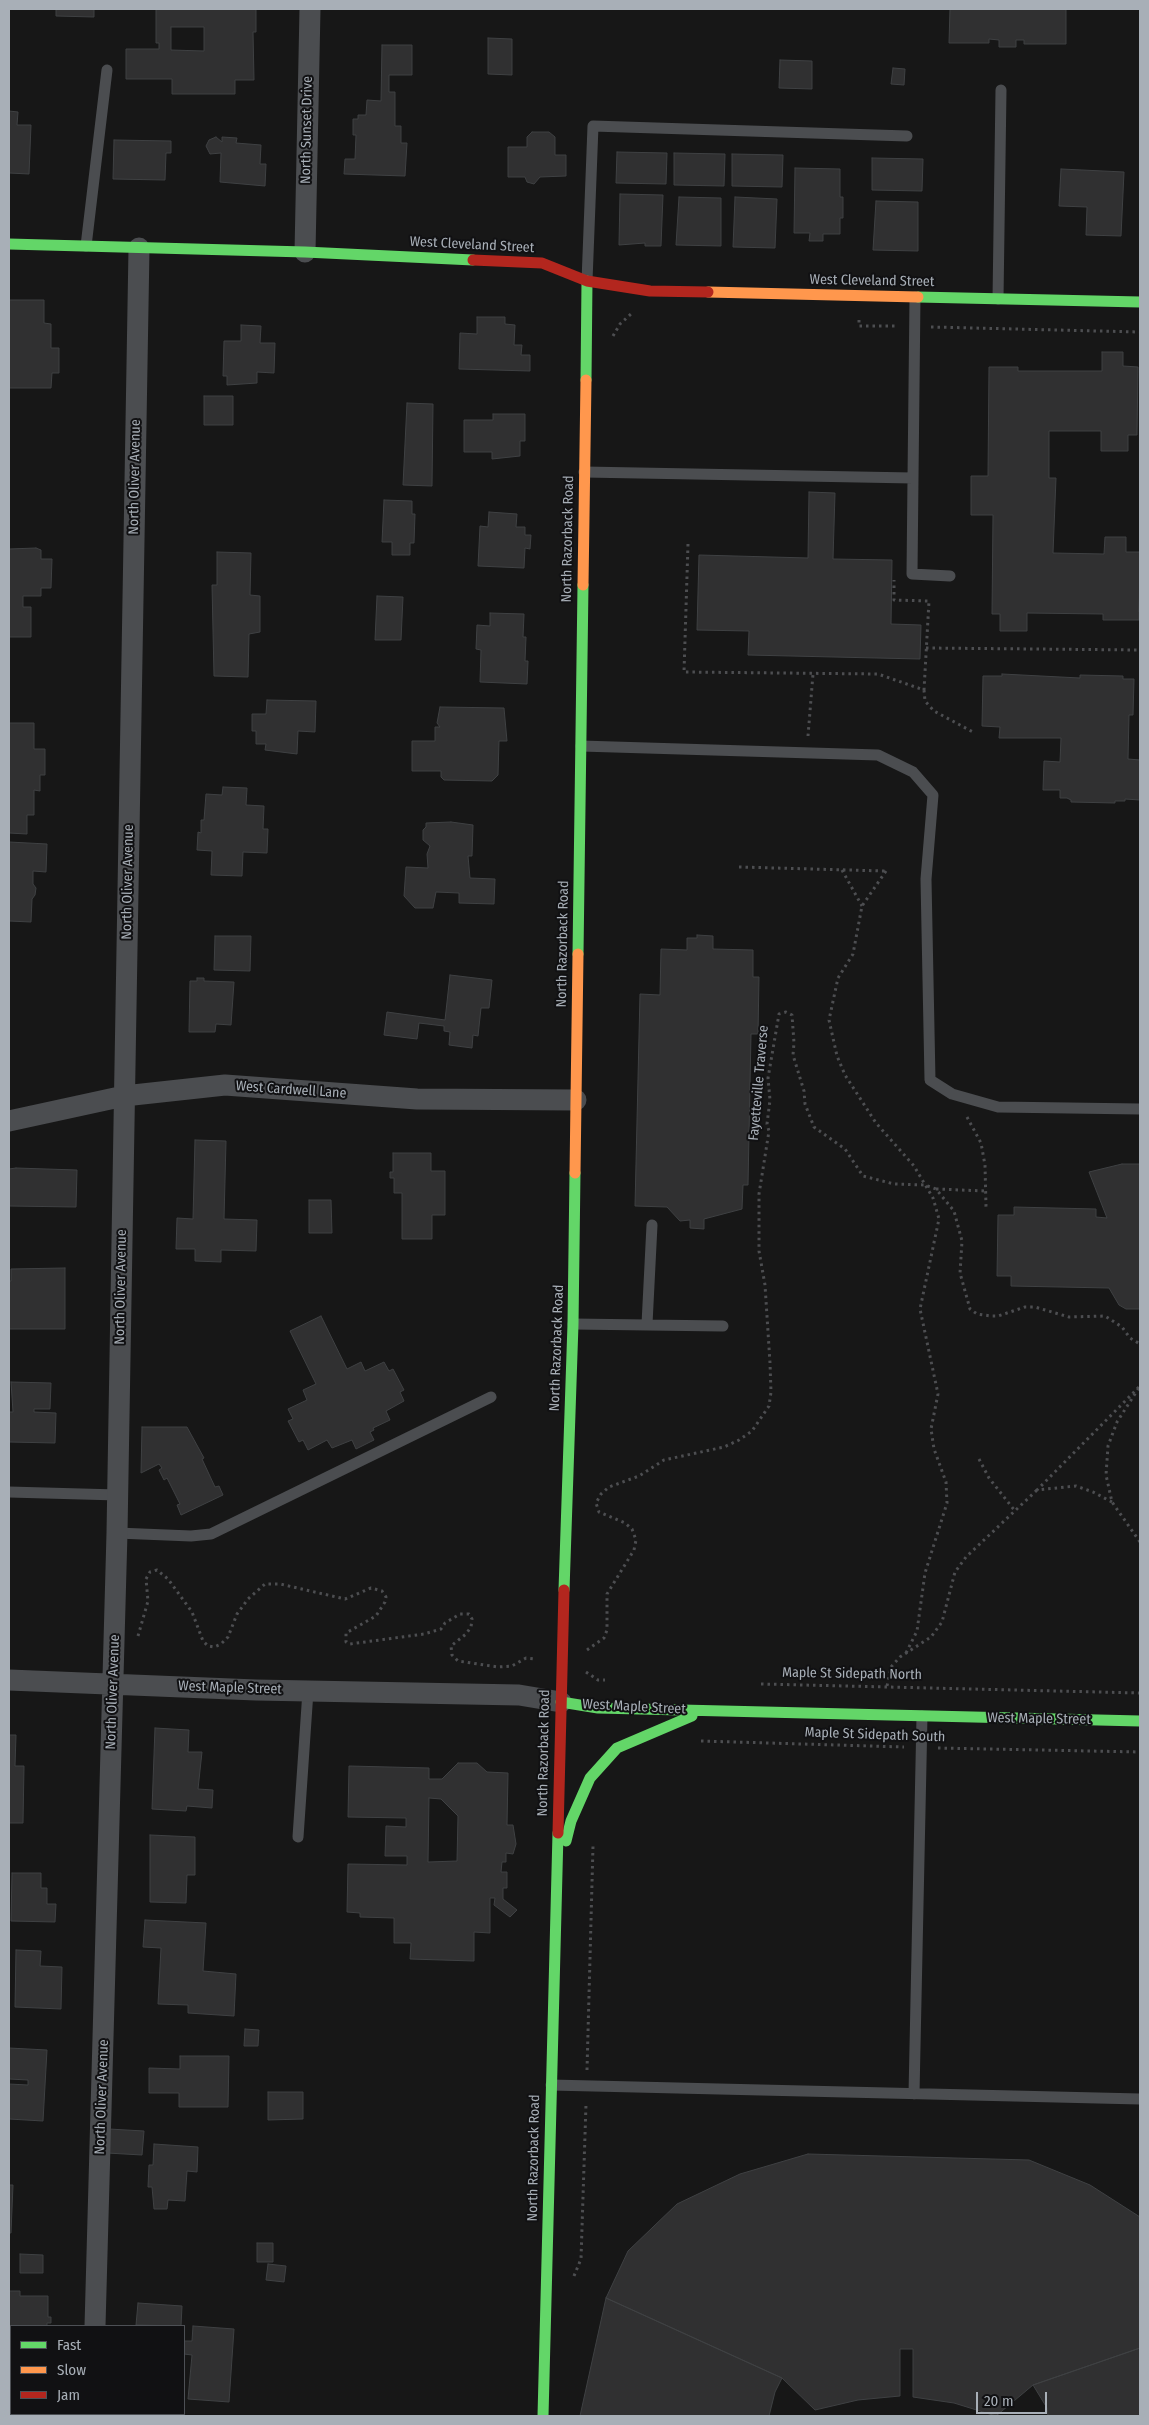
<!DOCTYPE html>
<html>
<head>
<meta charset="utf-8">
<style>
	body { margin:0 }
	#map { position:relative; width:1149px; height:2425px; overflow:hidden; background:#171717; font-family:"Fira Sans Condensed",sans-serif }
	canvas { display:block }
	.frame { position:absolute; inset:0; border:10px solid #a8afb7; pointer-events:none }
	.legend { position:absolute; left:10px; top:2325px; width:175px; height:90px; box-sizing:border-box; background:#111113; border:1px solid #4d5055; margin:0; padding:6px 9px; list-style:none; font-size:15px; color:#a8afb7 }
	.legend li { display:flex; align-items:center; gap:10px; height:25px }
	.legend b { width:25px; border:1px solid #4d5055 }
	.scale { position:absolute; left:976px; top:2392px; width:71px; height:22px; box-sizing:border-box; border:2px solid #a8afb7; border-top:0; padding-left:6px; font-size:15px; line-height:18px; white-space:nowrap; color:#a8afb7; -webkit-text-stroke:4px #111113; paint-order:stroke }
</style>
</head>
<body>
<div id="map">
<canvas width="1149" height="2425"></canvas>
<div class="frame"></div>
<ul class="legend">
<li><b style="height:6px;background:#63d668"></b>Fast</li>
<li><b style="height:6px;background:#ff974d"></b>Slow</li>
<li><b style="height:6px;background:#b3261e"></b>Jam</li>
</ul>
<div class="scale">20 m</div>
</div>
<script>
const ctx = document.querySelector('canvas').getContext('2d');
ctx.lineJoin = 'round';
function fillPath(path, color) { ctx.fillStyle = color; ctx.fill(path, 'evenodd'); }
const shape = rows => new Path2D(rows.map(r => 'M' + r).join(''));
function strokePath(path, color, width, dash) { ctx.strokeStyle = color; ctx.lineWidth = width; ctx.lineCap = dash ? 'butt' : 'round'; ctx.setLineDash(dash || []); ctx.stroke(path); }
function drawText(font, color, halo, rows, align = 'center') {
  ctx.font = font + ' "Fira Sans Condensed",sans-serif'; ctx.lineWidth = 4; ctx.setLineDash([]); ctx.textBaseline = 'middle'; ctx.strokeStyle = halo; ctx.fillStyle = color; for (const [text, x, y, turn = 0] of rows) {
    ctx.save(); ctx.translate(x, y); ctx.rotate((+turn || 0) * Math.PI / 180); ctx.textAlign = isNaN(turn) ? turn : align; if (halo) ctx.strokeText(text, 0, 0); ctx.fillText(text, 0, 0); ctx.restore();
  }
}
const building = shape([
	[56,9,94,9,94,17,56,16,56,9],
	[156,9,256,9,256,32,253,32,254,80,235,80,235,94,172,94,172,79,126,79,126,49,159,49,159,43,156,43,156,9],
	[171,27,204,27,204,51,171,50,171,27],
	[950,9,1066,9,1066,44,1024,44,1024,40,1016,40,1016,47,999,47,999,40,989,39,989,43,949,43,950,9],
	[488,38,512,39,512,75,488,74,488,38],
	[382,45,412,45,412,75,389,75,389,92,395,92,395,126,401,126,401,143,407,143,405,176,344,174,345,159,355,159,356,135,353,135,353,119,358,119,358,115,366,115,367,100,381,101,382,45],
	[780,60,812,61,812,89,779,88,780,60],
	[893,68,905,69,904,85,891,84,893,68],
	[9,111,18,112,17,125,31,125,29,174,9,173,9,111],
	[532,132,549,132,555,137,555,155,566,155,566,176,540,177,534,184,527,182,525,177,508,177,508,147,527,147,527,137,532,132],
	[216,137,222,142,222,137,237,138,236,143,261,145,260,164,266,164,265,186,220,182,221,153,210,154,206,146,209,140,216,137],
	[114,140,171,141,171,153,166,153,165,180,113,179,114,140],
	[617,152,667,153,666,184,616,183,617,152],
	[674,153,725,154,724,186,674,185,674,153],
	[732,154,783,155,782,187,732,186,732,154],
	[872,158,923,159,922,191,872,190,872,158],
	[795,168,840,169,840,197,843,197,843,218,840,218,840,234,823,234,823,241,809,241,810,233,794,233,795,168],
	[1061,169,1124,172,1121,236,1086,235,1087,207,1059,206,1061,169],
	[620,194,663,195,661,246,645,246,645,243,619,245,620,194],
	[679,197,721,198,721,246,676,245,679,197],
	[735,197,777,199,775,248,733,247,735,197],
	[876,201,918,202,918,251,873,250,876,201],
	[9,300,44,300,44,323,51,324,51,348,59,348,59,373,52,373,51,388,9,388,9,300],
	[477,317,505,317,505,324,515,325,514,345,522,345,521,355,530,355,530,371,459,369,460,333,477,334,477,317],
	[241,325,261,326,260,343,275,343,274,373,257,372,257,383,227,385,227,376,223,376,224,341,241,341,241,325],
	[1102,352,1123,352,1123,366,1138,367,1137,435,1128,435,1128,451,1101,451,1101,431,1049,431,1049,478,1056,478,1053,553,1104,554,1105,537,1126,537,1126,552,1140,552,1139,620,1103,620,1103,614,1027,613,1027,631,1000,631,1000,614,992,614,993,515,971,515,971,476,988,476,989,367,1018,367,1018,371,1102,371,1102,352],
	[204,396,233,396,233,425,204,425,204,396],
	[407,403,433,404,432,486,403,485,407,403],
	[493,414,525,414,525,441,520,441,520,456,492,459,492,452,464,452,464,420,493,420,493,414],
	[809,492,835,493,833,559,892,560,891,624,921,625,920,659,748,655,749,631,697,630,699,555,808,558,809,492],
	[384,500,412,501,412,514,415,514,414,543,410,543,410,555,392,555,392,542,382,542,384,500],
	[489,512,517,514,516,527,525,527,525,535,531,535,530,549,525,548,524,568,478,566,480,526,488,527,489,512],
	[36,548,41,550,41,559,52,559,51,588,41,588,41,596,23,596,23,607,31,607,31,637,9,637,9,549,36,548],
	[217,552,251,553,250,595,260,596,260,632,249,634,248,677,214,676,212,585,217,585,217,552],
	[1140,581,1140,612,1139,612,1140,581],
	[377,596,403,597,401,640,375,640,377,596],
	[490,613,524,614,523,637,526,637,525,661,528,661,527,684,480,682,481,650,476,649,477,625,490,626,490,613],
	[1002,674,1080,678,1080,675,1123,676,1123,679,1134,679,1133,715,1129,715,1128,759,1140,760,1140,800,1125,799,1125,801,1115,801,1115,803,1071,802,1071,800,1067,798,1060,798,1060,790,1043,790,1044,761,1060,762,1061,738,999,738,1000,727,982,726,983,676,1002,676,1002,674],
	[267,700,316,701,315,732,298,731,297,754,265,750,266,744,256,744,256,731,252,731,252,714,266,714,267,700],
	[440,707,504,708,507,741,499,741,498,775,492,781,444,780,441,777,441,771,412,771,412,741,435,741,435,727,440,727,437,723,440,707],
	[9,723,34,723,34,749,45,749,45,775,40,775,40,791,34,790,34,815,27,815,27,834,9,833,9,723],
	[223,787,247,788,246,805,264,806,263,829,268,829,267,853,243,852,242,876,211,875,212,851,197,850,198,832,201,833,201,820,204,820,206,794,222,795,223,787],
	[451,822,473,825,472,856,468,856,470,878,495,879,494,904,459,903,459,893,436,892,433,908,415,908,404,896,406,867,428,868,427,854,430,846,423,840,423,830,426,827,426,823,451,822],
	[9,842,47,844,46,872,33,871,33,884,36,888,35,895,32,899,31,922,9,921,9,842],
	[697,935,713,936,713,949,753,950,753,977,759,977,758,1034,751,1034,748,1185,743,1185,742,1209,704,1219,704,1229,690,1228,690,1220,680,1221,667,1207,635,1206,640,994,660,995,661,949,687,950,687,938,697,938,697,935],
	[215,936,251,936,250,971,214,970,215,936],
	[450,975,492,980,489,1008,481,1008,478,1036,473,1035,472,1048,449,1045,450,1032,444,1031,444,1026,419,1023,417,1039,384,1035,387,1012,445,1020,450,975],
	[197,978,204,978,204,981,234,982,231,1025,216,1024,215,1032,189,1032,190,981,197,981,197,978],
	[195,1140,226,1141,224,1219,257,1220,256,1251,221,1250,221,1262,195,1261,195,1249,176,1249,177,1218,193,1219,195,1140],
	[393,1153,431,1153,431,1171,445,1171,445,1215,432,1215,432,1239,402,1239,402,1193,394,1193,394,1178,390,1178,390,1172,393,1172,393,1153],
	[1122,1164,1140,1164,1140,1309,1126,1309,1119,1305,1109,1288,1011,1286,1011,1276,997,1276,998,1215,1014,1215,1014,1207,1096,1209,1096,1217,1107,1218,1089,1172,1122,1164],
	[16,1168,77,1170,76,1207,9,1206,9,1169,16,1168],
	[309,1200,331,1200,332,1233,309,1233,309,1200],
	[65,1268,65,1329,9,1329,9,1281,11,1281,11,1269,65,1268],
	[321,1316,347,1369,361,1362,365,1371,384,1362,389,1371,393,1369,404,1390,400,1392,404,1401,386,1411,390,1420,373,1428,374,1430,370,1432,374,1440,356,1449,352,1440,332,1448,327,1440,308,1450,303,1440,299,1442,288,1421,293,1419,288,1409,307,1400,303,1390,316,1384,290,1331,321,1316],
	[11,1382,51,1383,50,1409,34,1409,34,1412,56,1413,55,1443,9,1442,9,1412,13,1412,11,1382],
	[142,1427,187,1427,204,1458,202,1459,215,1487,219,1486,223,1495,181,1515,177,1505,180,1504,167,1478,164,1480,159,1470,162,1468,159,1464,141,1473,142,1427],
	[155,1728,189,1730,188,1752,202,1752,198,1789,213,1790,212,1808,187,1806,186,1811,152,1809,155,1728],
	[9,1735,16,1735,15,1766,24,1766,23,1823,9,1823,9,1735],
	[458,1763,477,1763,487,1772,508,1773,507,1825,513,1825,516,1844,513,1854,506,1853,506,1862,502,1862,501,1872,507,1872,507,1888,503,1888,503,1899,517,1910,510,1917,494,1905,495,1898,490,1898,490,1933,474,1932,474,1961,410,1959,411,1943,394,1943,394,1918,360,1917,360,1913,347,1912,348,1864,407,1865,407,1856,385,1856,386,1826,406,1827,406,1818,348,1817,349,1766,429,1768,429,1779,442,1779,458,1763],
	[429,1798,441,1799,458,1816,457,1861,428,1862,429,1798],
	[150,1835,195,1837,195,1875,187,1875,186,1903,150,1902,150,1835],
	[12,1873,41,1873,41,1888,47,1888,47,1904,56,1904,55,1922,11,1921,12,1873],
	[145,1920,206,1923,203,1971,236,1974,234,2016,188,2013,188,2005,158,2004,161,1948,143,1947,145,1920],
	[16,1950,41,1951,40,1966,62,1967,61,2009,15,2007,16,1950],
	[245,2029,259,2030,258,2046,244,2046,245,2029],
	[9,2048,47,2050,43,2121,9,2119,9,2084,28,2085,28,2080,9,2079,9,2048],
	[180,2056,229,2056,228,2107,179,2107,179,2093,149,2093,149,2068,180,2069,180,2056],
	[268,2092,303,2092,303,2119,268,2120,268,2092],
	[109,2129,144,2131,142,2155,107,2153,109,2129],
	[154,2144,198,2147,197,2172,187,2171,185,2201,168,2200,167,2209,154,2209,152,2187,148,2187,149,2165,153,2165,154,2144],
	[808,2154,1029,2160,1090,2185,1140,2217,1140,2348,1033,2385,996,2416,954,2403,913,2397,913,2349,900,2349,900,2396,858,2400,815,2410,782,2378,606,2298,628,2251,677,2204,740,2174,808,2154],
	[9,2185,13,2185,11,2233,9,2233,9,2185],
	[257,2243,273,2243,273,2262,257,2262,257,2243],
	[20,2254,43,2255,43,2273,20,2273,20,2254],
	[268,2264,286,2266,284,2282,266,2280,268,2264],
	[9,2291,20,2291,20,2296,48,2296,48,2317,51,2317,51,2323,47,2323,47,2326,11,2326,11,2334,9,2334,9,2291],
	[606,2298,782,2378,775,2392,769,2416,580,2416,606,2298],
	[138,2303,182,2306,181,2326,136,2325,138,2303],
	[193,2326,234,2329,229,2402,188,2399,192,2355,184,2354,184,2341,192,2341,193,2326],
	[1140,2348,1140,2416,1048,2416,1047,2408,1033,2385,1140,2348]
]);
const path = shape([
	[859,320,859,326,897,326],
	[931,327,1140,332],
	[613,336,620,324,631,314],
	[688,544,684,672,878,674,924,690,929,601,894,600,894,580],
	[926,648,1140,650],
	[924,690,925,701,934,711,973,732],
	[808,736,813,674],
	[739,867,885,871],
	[842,870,862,906],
	[886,871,862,906,853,954,838,978,829,1020,837,1056,845,1075,876,1123,914,1166,933,1198,939,1219,920,1309,938,1394,931,1429,934,1449,946,1482,947,1503,925,1573,917,1631,906,1653],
	[967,1117,981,1143,985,1165,986,1207],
	[936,1189,986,1191],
	[979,1459,989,1478,1015,1511],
	[1112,1502,1093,1492,1076,1486,1037,1490,1140,1386,1117,1422,1108,1446,1106,1475,1112,1502,1140,1542],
	[138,1636,148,1601,146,1579,150,1572,157,1570,168,1579,192,1612,203,1641,208,1646,214,1647,221,1644,228,1637,237,1614,248,1599,265,1584,280,1584,345,1599,371,1588,382,1591,386,1597,385,1602,376,1616,346,1633,346,1642,350,1644,424,1634,441,1629,445,1623,460,1614,469,1614,472,1619,471,1627,466,1634,451,1646,452,1655,458,1661,498,1667,512,1666,526,1658,536,1659],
	[587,1650,604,1638,607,1630,607,1594,634,1550,636,1540,632,1529,625,1523,599,1512,596,1503,601,1494,609,1487,639,1476,664,1460,724,1447,739,1440,752,1431,769,1406,771,1392,770,1363,765,1285,759,1251,759,1194,769,1131,767,1124,770,1100,768,1078,779,1014,786,1012,792,1015,794,1043,793,1055,804,1091,805,1104,814,1127,845,1149,863,1176,894,1184,925,1185,936,1189,954,1211,962,1241,960,1273,970,1309,977,1314,991,1316,998,1316,1025,1307,1035,1307,1069,1317,1105,1316,1122,1327,1130,1338,1140,1344],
	[586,1672,598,1680,605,1680],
	[761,1684,1140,1693],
	[887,1686,891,1667,900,1657,931,1637,942,1622,955,1572,966,1557,1037,1490],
	[701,1741,904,1747],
	[938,1748,1140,1752],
	[587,2070,593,1846],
	[574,2276,581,2259,586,2104]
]);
const lane = shape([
	[86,246,107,70],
	[587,281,593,126,907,136],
	[998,299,1001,90],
	[584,472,913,478,915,297],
	[913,478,912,574,950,576],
	[581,746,878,755,913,772,933,795,926,879,930,1080,952,1094,998,1107,1140,1109],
	[573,1324,723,1326],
	[647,1324,652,1225],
	[9,1492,118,1495],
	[117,1533,191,1536,211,1534,491,1397],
	[298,1837,308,1691],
	[551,2085,1140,2099],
	[914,2094,922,1716]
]);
const street = shape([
	[305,252,310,9],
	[9,1121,124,1096,225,1085,417,1099,576,1100],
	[9,1680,256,1690,519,1695,561,1702],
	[95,2326,117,1533,139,248],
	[9,2397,11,2397]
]);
const fast = shape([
	[9,244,305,252,473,260],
	[918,297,1140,302],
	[586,380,587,281],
	[578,954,583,585],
	[564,1590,573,1324,575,1173],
	[561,1702,598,1708,1140,1721],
	[566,1841,571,1821,590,1778,617,1748,692,1716],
	[543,2416,558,1833]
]);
const slow = shape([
	[708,292,918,297],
	[583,585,586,380],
	[575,1173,578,954]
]);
const jam = shape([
	[473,260,542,263,587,281,650,291,708,292],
	[558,1833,564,1590]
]);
const streetNames = [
	["North Sunset Drive",307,130,-89],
	["West Cleveland Street",472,245,3],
	["West Cleveland Street",872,281,1],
	["North Oliver Avenue",135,477,-89],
	["North Razorback Road",568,539,-89],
	["North Oliver Avenue",128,882,-89],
	["North Razorback Road",563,944,-89],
	["Fayetteville Traverse",759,1083,-85],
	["West Cardwell Lane",291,1090,4],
	["North Oliver Avenue",121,1287,-89],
	["North Razorback Road",557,1348,-88],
	["Maple St Sidepath North",852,1674,1],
	["West Maple Street",230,1688,2],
	["North Oliver Avenue",113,1692,-88],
	["West Maple Street",634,1707,3],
	["West Maple Street",1039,1719,1],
	["Maple St Sidepath South",875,1735,2],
	["North Razorback Road",544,1753,-89],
	["North Oliver Avenue",102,2097,-88],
	["North Razorback Road",534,2158,-89]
];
fillPath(building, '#303031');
strokePath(building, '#3f4143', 1);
strokePath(path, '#4d4e51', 3, [2.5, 4]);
strokePath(lane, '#4b4d50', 11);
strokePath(street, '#4b4d50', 21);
strokePath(fast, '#63d668', 11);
strokePath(slow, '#ff974d', 11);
strokePath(jam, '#b3261e', 11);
drawText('14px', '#a8afb7', '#111113', streetNames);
</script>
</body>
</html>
